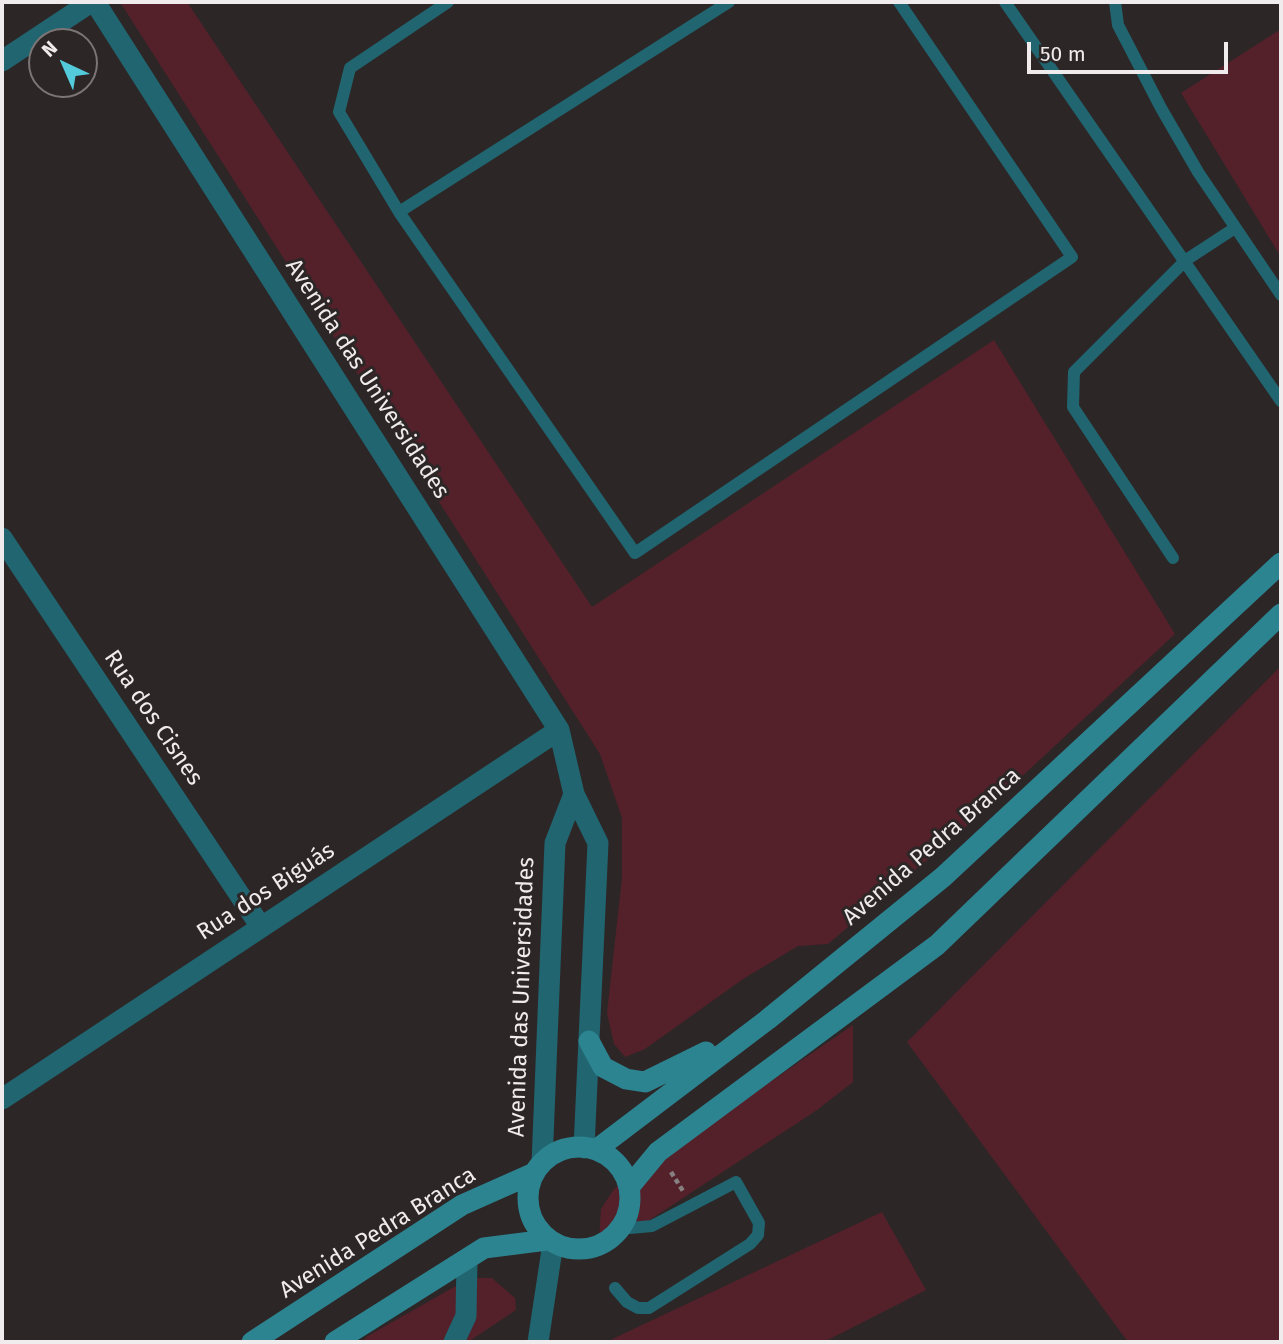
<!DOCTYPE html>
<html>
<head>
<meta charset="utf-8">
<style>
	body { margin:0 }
	#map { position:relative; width:1283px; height:1344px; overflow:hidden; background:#2d2627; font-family:"Fira Sans",sans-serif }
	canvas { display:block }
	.frame { position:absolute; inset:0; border:4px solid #f0ebec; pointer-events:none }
	.north { position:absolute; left:28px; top:28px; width:70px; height:70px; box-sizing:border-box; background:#2d2627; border:2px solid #7b7576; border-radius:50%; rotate:316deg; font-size:19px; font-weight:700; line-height:28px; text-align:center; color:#f0ebec }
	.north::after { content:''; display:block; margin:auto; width:24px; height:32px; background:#53cbdb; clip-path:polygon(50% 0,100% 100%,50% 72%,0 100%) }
	.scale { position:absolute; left:1027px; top:42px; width:201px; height:32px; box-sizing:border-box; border:4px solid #f0ebec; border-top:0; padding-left:9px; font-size:21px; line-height:24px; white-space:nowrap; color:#f0ebec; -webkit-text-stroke:5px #2d2627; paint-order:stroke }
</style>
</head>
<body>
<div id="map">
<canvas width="1283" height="1344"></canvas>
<div class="frame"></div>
<div class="north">N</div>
<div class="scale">50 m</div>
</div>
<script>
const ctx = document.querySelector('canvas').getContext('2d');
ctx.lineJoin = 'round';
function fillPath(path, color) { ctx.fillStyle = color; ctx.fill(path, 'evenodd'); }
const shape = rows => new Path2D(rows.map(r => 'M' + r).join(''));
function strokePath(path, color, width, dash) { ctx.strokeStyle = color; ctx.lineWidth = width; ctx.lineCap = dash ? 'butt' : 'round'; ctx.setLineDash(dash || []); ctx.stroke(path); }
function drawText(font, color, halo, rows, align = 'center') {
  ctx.font = font + ' "Fira Sans",sans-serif'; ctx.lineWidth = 6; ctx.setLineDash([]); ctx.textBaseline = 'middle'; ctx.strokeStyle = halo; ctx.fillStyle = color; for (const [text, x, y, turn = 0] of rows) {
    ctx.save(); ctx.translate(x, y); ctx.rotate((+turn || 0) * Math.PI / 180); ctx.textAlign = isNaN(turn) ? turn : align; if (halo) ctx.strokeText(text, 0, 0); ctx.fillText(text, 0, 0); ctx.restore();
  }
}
const green = shape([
	[120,2,187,2,592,607,994,340,1175,634,988,808,828,944,798,946,743,979,645,1049,625,1057,614,1044,607,1013,622,878,622,818,600,754],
	[1281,29,1281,257,1181,93],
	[1281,666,1281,1342,1128,1342,907,1042],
	[853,1025,853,1082,817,1110,610,1246,602,1245,599,1241,601,1209,614,1189],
	[882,1212,926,1290,824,1342,606,1342],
	[470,1278,492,1278,515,1298,516,1310,468,1342,363,1342,366,1337]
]);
const path = shape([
	[671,1172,683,1191]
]);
const lane = shape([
	[448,2,350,68,339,112,399,212,635,553,1072,257,899,2],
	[1005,2,1281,401],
	[1115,2,1118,25,1161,108,1198,172,1281,295],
	[399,212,729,2],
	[1173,558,1073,407,1074,372,1186,260,1235,228],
	[615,1288,627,1302,638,1308,649,1308,750,1244,758,1235,759,1223,736,1182,652,1226,619,1229]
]);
const street = shape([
	[95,2,559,730,574,794,598,843,584,1148],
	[2,61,91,2],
	[2,538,261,927],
	[2,1099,559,730],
	[542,1163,555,843,574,794],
	[454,1342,466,1316,467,1259],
	[538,1342,553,1243]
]);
const secondary = shape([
	[589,1041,603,1067,626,1079,645,1082,706,1052],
	'528 1198a51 51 0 1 1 102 0a51 51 0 1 1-102 0Z',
	[597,1149,767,1020,943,877,1281,563],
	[630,1186,658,1152,937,945,1281,614],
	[252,1342,462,1205,534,1173],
	[335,1342,484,1248,547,1240]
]);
const streetNames = [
	["Avenida das Universidades",367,379,57],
	["Rua dos Cisnes",153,718,56],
	["Avenida Pedra Branca",932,847,-41],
	["Rua dos Biguás",266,892,-33],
	["Avenida das Universidades",522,997,-88],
	["Avenida Pedra Branca",378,1233,-32]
];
fillPath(green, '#54212b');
strokePath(path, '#868081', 4.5, [5, 3.5]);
strokePath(lane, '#20656f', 12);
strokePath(street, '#20656f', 21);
strokePath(secondary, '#2c8490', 21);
drawText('23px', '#f0ebec', '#2d2627', streetNames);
</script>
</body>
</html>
